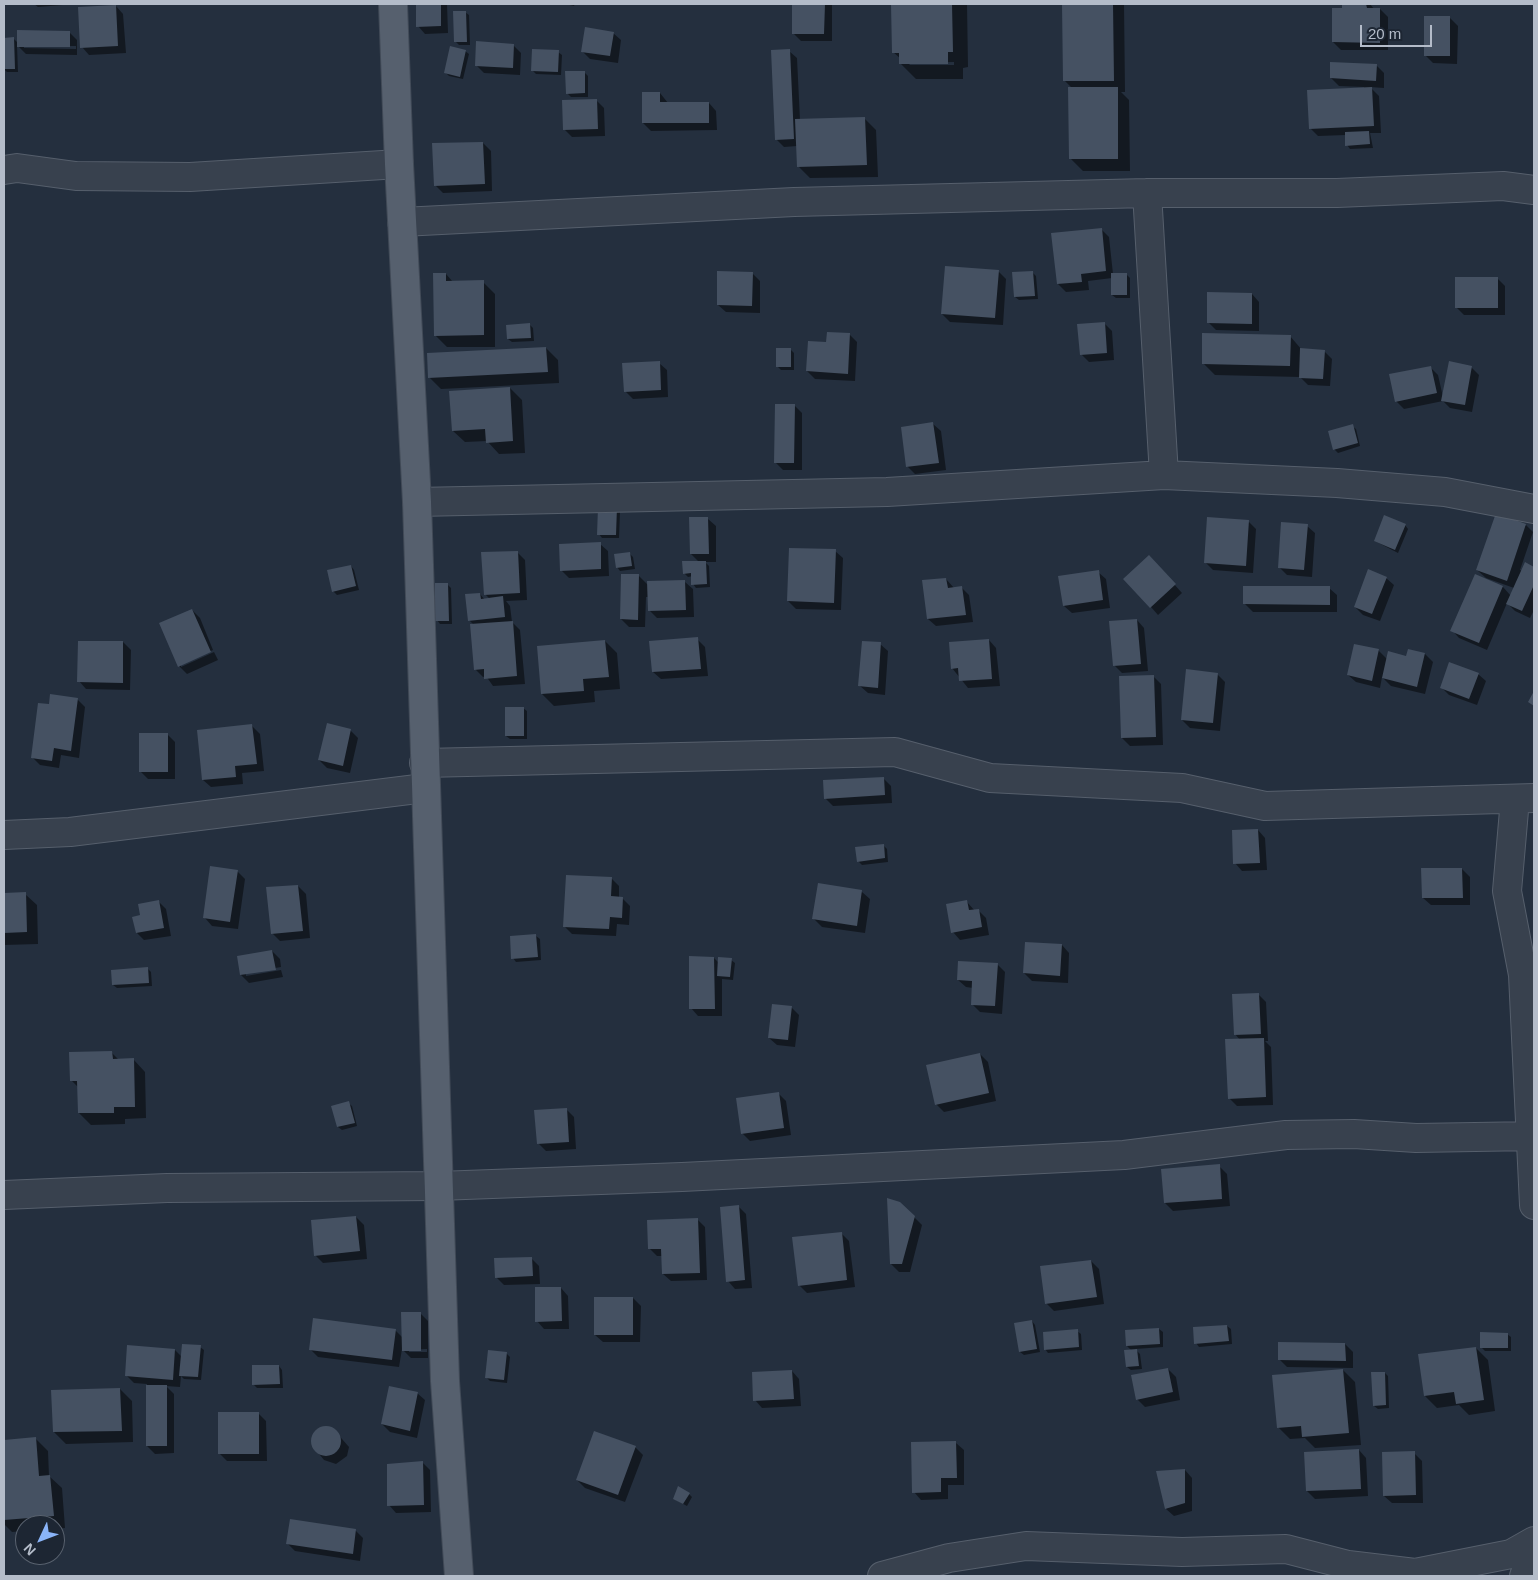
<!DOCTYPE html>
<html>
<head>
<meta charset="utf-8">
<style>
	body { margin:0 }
	#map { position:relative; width:1538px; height:1580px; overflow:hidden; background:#242f3e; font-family:Helvetica,sans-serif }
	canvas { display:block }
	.frame { position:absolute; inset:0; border:5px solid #b4bcc9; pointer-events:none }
	.north { position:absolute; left:15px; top:1515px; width:50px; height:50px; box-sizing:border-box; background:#1d2633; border:1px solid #59626f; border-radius:50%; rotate:227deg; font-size:14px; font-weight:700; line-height:20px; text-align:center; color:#b4bcc9 }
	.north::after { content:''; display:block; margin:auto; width:18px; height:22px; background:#8ab4f8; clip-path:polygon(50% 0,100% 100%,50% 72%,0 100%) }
	.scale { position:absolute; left:1360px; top:25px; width:72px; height:22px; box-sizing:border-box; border:2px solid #b4bcc9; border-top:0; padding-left:6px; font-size:15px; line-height:18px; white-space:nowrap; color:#b4bcc9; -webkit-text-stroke:4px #1d2633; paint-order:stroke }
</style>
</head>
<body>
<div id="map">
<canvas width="1538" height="1580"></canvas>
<div class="frame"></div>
<div class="north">N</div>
<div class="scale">20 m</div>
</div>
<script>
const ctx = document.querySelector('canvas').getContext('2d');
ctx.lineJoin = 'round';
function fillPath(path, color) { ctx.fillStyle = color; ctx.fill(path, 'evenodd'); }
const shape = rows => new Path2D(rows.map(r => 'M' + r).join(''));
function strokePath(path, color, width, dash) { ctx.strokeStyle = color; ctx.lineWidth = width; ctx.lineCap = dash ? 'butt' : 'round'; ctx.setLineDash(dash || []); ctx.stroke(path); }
const shadow = shape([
	[34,4,75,4,38,7],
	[417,4,447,4,448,33,425,34,418,26],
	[565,4,575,4,574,6],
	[793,4,832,4,832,41,801,41,793,33],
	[892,4,967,4,968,67,963,68,963,79,916,79,901,64,901,59,893,52],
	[954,62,954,65,910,65,908,63],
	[1064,4,1124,4,1125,92,1121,92,1129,100,1130,171,1083,171,1071,159,1072,88,1065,81],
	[1343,4,1370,4,1374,9,1380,9,1388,17,1388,50,1341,50,1333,42],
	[116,6,123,14,126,53,89,55,82,47],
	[465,12,469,15,470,45,459,45,455,41],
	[1450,18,1458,26,1457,64,1433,63,1425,55],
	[69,32,77,40,77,55,26,54,17,45,18,72,7,72,4,69,4,39,13,38,18,43],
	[24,46,76,46,76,49,24,48],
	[613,33,621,40,618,63,590,59,582,51],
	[513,45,521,53,520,75,484,73,476,65],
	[465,51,469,54,463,79,449,76,445,72],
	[789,51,797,58,800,120,864,118,876,130,878,177,810,178,798,166,797,146,784,147,776,139],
	[558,52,562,55,561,75,536,74,532,70],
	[1376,65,1384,73,1384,88,1370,87,1379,96,1381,133,1370,133,1373,148,1350,149,1347,145,1346,135,1318,136,1310,128,1364,89,1364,87,1339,86,1331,78],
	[584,72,588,76,588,97,571,97,567,93],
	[660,93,668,103,709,103,716,111,717,130,651,131,643,123],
	[596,100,604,108,605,136,572,137,564,129],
	[483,143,491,151,492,191,443,193,435,185],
	[1101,229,1109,237,1113,274,1126,274,1130,278,1130,298,1116,298,1112,295,1112,278,1088,281,1089,290,1066,292,1058,284],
	[998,271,1006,279,1003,325,950,322,942,314],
	[752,273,760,281,760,313,726,312,718,305],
	[1033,273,1036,276,1038,299,1019,300,1015,297],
	[446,274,453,282,483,282,495,294,495,347,447,347,435,335],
	[1497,278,1505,286,1505,315,1464,315,1456,307],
	[1252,294,1259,302,1259,331,1216,330,1208,322],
	[1104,323,1112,331,1114,360,1089,362,1081,354],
	[529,324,533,328,534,341,512,342,508,339],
	[849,334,857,342,855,381,815,379,807,371,828,344],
	[1290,336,1302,350,1324,351,1332,359,1330,386,1308,385,1300,377,1215,375,1203,363],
	[546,348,558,360,559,383,441,389,429,377],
	[790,349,794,353,794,370,781,370,777,366],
	[659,363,667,370,668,397,633,399,625,391],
	[1430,367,1438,375,1443,397,1471,367,1479,375,1472,412,1450,408,1443,401,1404,409,1396,401],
	[510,388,522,400,525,453,499,454,487,441,465,442,453,431],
	[794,405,802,413,802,470,783,470,775,462],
	[933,424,941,431,946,470,915,474,907,466],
	[1352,426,1356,429,1360,446,1338,453,1334,449],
	[616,509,620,512,619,538,602,538,599,534],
	[708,519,716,526,716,562,705,562,709,566,710,587,696,588,693,584,693,576,688,577,684,573,699,562,691,554],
	[1249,522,1256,529,1253,573,1213,570,1205,562],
	[1405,525,1408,529,1398,553,1375,541],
	[1526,525,1533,532,1520,570,1522,571,1525,564,1534,568,1534,610,1530,618,1515,611,1507,603,1487,650,1459,638,1452,630,1476,575,1503,587,1511,596,1514,588,1486,578,1477,570],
	[1307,526,1315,533,1312,577,1287,575,1279,567],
	[600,544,608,551,609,576,569,578,561,570],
	[835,551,843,558,841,610,796,609,788,601],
	[517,552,525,560,527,600,506,601,510,606,512,622,520,630,525,684,493,686,486,676,483,677,475,669,474,625,469,620,480,594,485,600,490,599,485,594],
	[630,554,633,557,635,569,620,571,617,567],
	[1156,564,1182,593,1158,615,1151,607],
	[351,566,354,570,359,590,337,595,333,591],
	[1098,572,1106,579,1110,608,1072,613,1064,606],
	[639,576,648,585,685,582,693,589,694,617,657,618,649,610,648,597,646,597,645,627,629,627,621,619],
	[1386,578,1394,585,1380,621,1363,615,1355,607],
	[946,579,954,588,962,588,969,595,973,622,936,626,928,619],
	[448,585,451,588,452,624,440,624,437,620],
	[1329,588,1337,595,1337,612,1253,612,1245,604],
	[192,610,200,618,213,650,181,664,181,667,214,652,218,660,187,674,179,666],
	[1137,620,1144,628,1148,671,1122,673,1114,665],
	[697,639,705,647,708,676,661,679,653,672],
	[989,640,996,648,1000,686,968,688,952,668],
	[605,641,617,653,620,689,594,691,595,702,554,706,542,694],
	[123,642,131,650,130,690,86,689,79,681],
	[880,644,888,651,885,695,868,693,860,686],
	[1378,650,1387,659,1407,657,1409,650,1425,654,1433,662,1425,694,1391,686,1382,677,1380,688,1356,682,1348,675],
	[1217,674,1225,682,1220,731,1190,728,1182,720],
	[1478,674,1486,681,1477,705,1449,695,1441,687],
	[1153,676,1161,684,1163,745,1130,746,1122,738],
	[77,699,85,707,79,758,61,755,59,768,40,765,32,757],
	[523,708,527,711,527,739,510,739,506,736],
	[252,726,260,734,264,771,242,773,243,784,211,787,203,780],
	[350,730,358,738,350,773,327,768,319,760],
	[167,734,175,742,175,779,148,779,140,771],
	[883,778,891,786,892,803,833,806,825,798],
	[1258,830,1265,838,1267,870,1242,871,1235,863],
	[883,845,887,849,888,862,862,865,858,861],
	[1462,869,1470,877,1470,905,1431,905,1423,898],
	[237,871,245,879,238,929,212,926,205,918],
	[611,878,619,886,619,898,622,898,630,906,629,925,617,924,616,936,572,934,564,926],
	[298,886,306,894,310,938,280,941,272,933],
	[862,892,870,899,865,933,822,927,814,919],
	[4,894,25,894,37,905,38,944,4,945],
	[158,901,166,909,171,936,144,940,137,933,142,916],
	[967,902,975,911,978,910,986,918,989,935,960,940,953,932],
	[536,936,540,939,541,960,516,962,513,958],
	[1062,945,1069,953,1068,983,1032,981,1024,973],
	[272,951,280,959,281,967,246,973,246,976,281,970,283,977,249,983,241,975,238,957],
	[714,958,719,963,731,960,735,963,733,980,722,979,722,1016,698,1016,691,1008],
	[997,964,1005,972,1002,1014,980,1012,972,1004,973,988,966,987,958,980],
	[147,968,151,972,152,986,117,988,113,985],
	[1258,994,1266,1002,1268,1041,1265,1041,1271,1047,1273,1105,1237,1106,1229,1098,1240,1040,1235,1034],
	[791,1007,799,1015,795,1047,777,1045,769,1038],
	[112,1053,119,1060,134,1060,145,1072,146,1118,125,1119,125,1124,91,1125,79,1113,79,1088,72,1081],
	[980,1054,988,1062,996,1101,944,1112,936,1104],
	[778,1093,786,1101,791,1135,750,1141,742,1133],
	[348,1103,352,1106,357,1126,342,1130,338,1127,333,1107],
	[566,1109,574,1117,576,1149,546,1151,538,1143],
	[1219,1166,1227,1174,1230,1206,1173,1211,1165,1203],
	[900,1203,922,1225,910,1272,899,1272,891,1264],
	[738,1206,746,1214,752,1288,735,1289,728,1281],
	[356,1217,364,1225,367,1259,323,1263,315,1255],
	[698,1220,705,1227,707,1280,671,1281,663,1274,662,1256,657,1256,649,1248],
	[841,1233,849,1241,855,1287,807,1293,799,1285],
	[531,1258,539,1266,540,1284,504,1285,496,1277],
	[1091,1261,1099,1269,1104,1304,1054,1311,1046,1303],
	[561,1288,568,1296,569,1329,544,1329,537,1321],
	[633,1298,641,1306,640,1342,603,1342,595,1335],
	[420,1313,428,1321,428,1358,411,1358,402,1349,399,1367,318,1357,310,1349,395,1330,403,1338],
	[427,1349,427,1352,409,1352,409,1350],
	[1032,1321,1035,1325,1040,1352,1024,1355,1020,1352],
	[1227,1326,1231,1329,1232,1344,1199,1347,1196,1343],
	[1159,1329,1163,1332,1163,1347,1135,1349,1140,1354,1142,1369,1131,1370,1127,1367,1132,1351,1127,1346],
	[1077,1331,1081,1334,1082,1350,1048,1353,1045,1349],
	[1507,1334,1511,1337,1511,1351,1485,1351,1481,1347],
	[1345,1344,1353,1352,1353,1368,1287,1367,1279,1359],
	[200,1347,204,1350,201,1380,184,1379,181,1376,180,1387,166,1386,174,1394,174,1453,155,1454,147,1446,147,1384,134,1383,126,1375,175,1350,182,1357],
	[1476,1348,1488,1360,1495,1411,1469,1415,1459,1405,1437,1408,1425,1396],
	[506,1353,510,1357,507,1383,490,1381,487,1378],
	[279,1366,282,1370,283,1388,257,1388,253,1384],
	[1168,1369,1176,1377,1180,1400,1145,1407,1137,1399],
	[1343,1370,1355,1382,1361,1445,1315,1448,1305,1438,1290,1439,1278,1427],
	[792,1371,799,1379,801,1406,762,1408,755,1400],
	[1385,1373,1388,1376,1389,1408,1378,1409,1374,1406],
	[120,1389,132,1401,133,1442,66,1444,54,1432],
	[417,1393,425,1400,417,1438,390,1432,382,1424],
	[259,1414,266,1421,267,1461,227,1461,219,1453],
	[326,1427,335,1431,349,1447,347,1456,336,1464,324,1460,312,1445,313,1436,316,1431],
	[36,1439,48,1451,49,1476,62,1488,65,1528,55,1529,55,1525,25,1525,25,1531,12,1532,4,1524,4,1441],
	[956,1443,964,1450,964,1485,948,1485,948,1499,921,1500,914,1492],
	[635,1447,643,1455,625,1502,585,1488,577,1480],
	[1359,1450,1366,1458,1368,1496,1315,1499,1307,1491],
	[1414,1453,1422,1461,1423,1503,1392,1503,1384,1496],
	[422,1462,430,1470,431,1512,396,1513,389,1505],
	[1185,1470,1192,1478,1192,1511,1174,1516,1166,1509],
	[689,1494,692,1497,687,1506,674,1499],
	[356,1531,363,1538,360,1561,295,1551,288,1544]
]);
const building = shape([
	[416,4,441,4,441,26,416,27],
	[792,4,825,4,824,34,792,34],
	[891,4,952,4,953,52,948,52,948,64,899,64,899,53,892,53],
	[1062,4,1113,4,1114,81,1063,81],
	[1342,4,1366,4,1367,8,1380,8,1380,43,1332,42,1332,8,1342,8],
	[116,5,118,46,80,48,78,7],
	[453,11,466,11,467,42,454,42],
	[1424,16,1450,16,1450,56,1424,56],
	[585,27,614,32,610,56,581,52],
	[17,30,70,31,70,47,17,47],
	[14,37,15,69,4,69,4,38],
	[476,41,514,44,513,68,475,66],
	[450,46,466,50,460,77,444,73],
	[532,49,559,50,558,72,531,71],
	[790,49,794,139,775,140,771,50],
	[1330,62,1377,64,1376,81,1330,78],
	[565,71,585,71,585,93,566,94],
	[1068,87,1118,87,1118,159,1069,159],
	[1372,87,1374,126,1309,129,1307,90],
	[642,92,660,92,660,102,709,102,709,123,642,123],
	[597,99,598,129,563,130,562,100],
	[865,117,867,165,797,167,795,119],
	[1369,131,1370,144,1345,146,1345,132],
	[483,142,485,184,434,186,432,143],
	[1102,228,1106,271,1081,274,1082,282,1057,284,1051,233],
	[945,266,999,270,995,318,941,314],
	[717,271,753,272,752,306,717,305],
	[1033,271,1035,296,1014,297,1012,272],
	[433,273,446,273,446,281,484,280,484,335,434,336],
	[1111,273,1127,273,1127,295,1111,295],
	[1455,277,1498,277,1498,308,1455,308],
	[1207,292,1252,293,1252,324,1207,323],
	[1105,322,1107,353,1080,355,1077,324],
	[530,323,531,338,507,339,506,325],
	[827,332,850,333,848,374,806,371,808,341,826,342],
	[1202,333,1291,335,1290,366,1202,364],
	[546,347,548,372,428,378,427,353],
	[776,348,791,348,791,367,776,367],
	[1300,348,1325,350,1323,379,1299,378],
	[660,361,661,390,624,392,622,363],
	[1449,361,1472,366,1465,405,1441,401],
	[1431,366,1437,393,1395,402,1389,374],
	[510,387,513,441,486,443,485,429,452,431,449,391],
	[775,404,795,404,794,463,774,463],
	[933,422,939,463,906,467,901,427],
	[1353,424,1358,443,1333,450,1328,431],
	[598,507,617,507,616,535,597,535],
	[1496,513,1526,524,1507,581,1476,570],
	[1384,515,1406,524,1395,550,1374,541],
	[689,517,708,517,709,554,690,554],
	[1207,517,1249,520,1246,566,1204,563],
	[1281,522,1308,524,1304,570,1278,568],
	[601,542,601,569,560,571,559,544],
	[789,548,836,549,834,603,787,601],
	[518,551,520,593,484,595,481,552],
	[630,552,632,566,616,568,614,554],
	[1149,555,1176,584,1150,608,1123,579],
	[682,561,706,561,707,584,691,585,691,573,683,574],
	[1525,562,1534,567,1534,585,1522,611,1506,604],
	[351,565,356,586,332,592,327,570],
	[1368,569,1387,577,1372,614,1354,607],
	[1099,570,1103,600,1063,606,1058,576],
	[621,574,639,574,638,620,620,619],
	[1475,574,1503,586,1479,643,1450,631],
	[946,578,948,588,962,586,966,615,927,619,922,580],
	[685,580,686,610,648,611,647,581],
	[435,583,448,583,449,621,435,621],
	[1243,586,1330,586,1330,605,1243,604],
	[480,593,481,599,503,596,505,617,468,621,465,594],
	[192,609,211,652,178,667,159,623],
	[1137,619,1141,664,1113,666,1109,621],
	[513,621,517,676,484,679,484,669,474,670,470,624],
	[698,637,701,669,652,672,649,641],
	[989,639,992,679,959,681,958,668,951,669,949,642],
	[605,640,609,677,583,679,584,691,541,694,537,646],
	[78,641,123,641,123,683,77,682],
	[862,641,881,642,878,688,858,686],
	[1354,644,1379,649,1372,681,1347,675],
	[1408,649,1425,653,1417,687,1382,678,1388,651,1406,656],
	[1449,662,1479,673,1469,699,1440,688],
	[1186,669,1218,673,1213,723,1181,720],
	[1154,675,1156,737,1121,738,1119,676],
	[1534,691,1534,706,1528,702],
	[50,694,78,698,71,751,54,748,52,761,31,758,38,703,49,704],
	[505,707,524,707,524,736,505,736],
	[327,723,351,729,343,766,318,760],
	[252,724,257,764,235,766,236,777,202,780,197,730],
	[139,733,168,733,168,772,139,772],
	[884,777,885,795,824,799,823,780],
	[1258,829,1260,863,1233,864,1232,830],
	[884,844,885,858,857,862,855,847],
	[210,866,238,870,230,922,203,918],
	[1421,868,1462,868,1463,898,1422,898],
	[566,875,612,877,611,896,623,897,622,918,610,917,609,929,563,927],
	[818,883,862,890,857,926,812,919],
	[298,885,303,931,271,934,266,887],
	[26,892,27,932,4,933,4,893],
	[159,900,164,928,136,933,132,917,140,915,138,904],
	[967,900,969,910,979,909,982,927,951,933,946,904],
	[536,934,538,957,511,959,510,936],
	[1025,942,1062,944,1060,976,1023,973],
	[272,950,276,970,240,975,237,956],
	[689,956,714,957,715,1009,689,1009],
	[718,957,732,958,730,977,717,976],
	[958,961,998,963,995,1006,971,1005,972,981,957,980],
	[148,967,149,983,112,985,111,970],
	[1259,993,1261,1034,1234,1035,1232,994],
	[772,1004,792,1006,788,1040,768,1038],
	[1264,1038,1266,1097,1228,1099,1225,1039],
	[112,1051,113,1059,134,1058,135,1107,114,1107,114,1113,78,1113,77,1081,70,1081,69,1052],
	[980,1053,989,1093,935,1105,926,1065],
	[779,1092,784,1128,741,1134,736,1098],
	[349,1101,355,1123,337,1127,331,1106],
	[567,1108,569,1142,537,1144,534,1110],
	[1220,1164,1222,1199,1164,1203,1161,1169],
	[887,1198,900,1202,915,1216,902,1264,890,1264],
	[739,1205,745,1280,726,1282,720,1207],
	[356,1216,360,1251,314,1256,311,1220],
	[698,1218,700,1273,662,1274,661,1249,648,1249,647,1220],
	[842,1232,847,1280,798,1286,792,1237],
	[532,1257,533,1276,495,1278,494,1258],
	[1091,1260,1097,1297,1045,1304,1040,1266],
	[535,1287,561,1287,562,1321,535,1322],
	[594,1297,633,1297,633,1335,594,1335],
	[401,1312,421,1312,421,1351,402,1351],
	[313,1318,396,1329,392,1360,309,1350],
	[1032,1320,1037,1349,1019,1352,1014,1323],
	[1227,1325,1229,1341,1194,1344,1193,1327],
	[1159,1328,1160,1344,1126,1346,1125,1330],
	[1078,1329,1079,1347,1044,1350,1043,1332],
	[1480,1332,1508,1333,1508,1348,1480,1348],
	[1278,1342,1345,1343,1346,1361,1278,1360],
	[182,1344,201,1345,198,1377,179,1376],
	[127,1345,175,1349,173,1380,125,1376],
	[1476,1347,1484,1400,1456,1404,1454,1392,1424,1396,1418,1354],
	[1137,1349,1139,1366,1126,1367,1124,1350],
	[488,1350,507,1352,504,1380,485,1378],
	[252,1365,279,1365,280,1384,252,1385],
	[1168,1368,1173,1392,1136,1400,1131,1375],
	[1343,1369,1349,1433,1302,1437,1301,1426,1277,1428,1272,1375],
	[792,1370,794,1399,753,1401,752,1372],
	[1371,1372,1385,1372,1386,1405,1373,1406],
	[146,1385,167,1385,167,1446,146,1446],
	[389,1386,418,1392,410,1431,381,1424],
	[120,1388,122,1431,53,1432,51,1390],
	[218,1412,259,1412,259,1454,218,1454],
	'311 1441a15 15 0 1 1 30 0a15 15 0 1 1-30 0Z',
	[594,1431,636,1446,618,1495,576,1480],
	[36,1437,39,1476,50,1475,54,1516,4,1520,4,1440],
	[956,1441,957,1478,941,1478,941,1492,912,1493,911,1442],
	[1359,1449,1361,1489,1306,1491,1304,1452],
	[1415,1451,1416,1495,1383,1496,1382,1452],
	[423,1461,424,1505,387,1506,387,1464],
	[1185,1469,1185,1503,1165,1509,1156,1471],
	[678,1486,690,1493,683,1504,673,1499],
	[290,1519,356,1529,353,1554,286,1544]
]);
const minor = shape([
	[4,170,17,168,76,176,190,177,399,164],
	[1147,193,1164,475],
	[402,222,794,202,1147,193,1337,193,1503,186,1534,190],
	[417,502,887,492,1164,475,1337,483,1445,492,1534,509],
	[424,763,895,752,990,778,1182,788,1265,806,1534,798],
	[1515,799,1507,891,1523,975,1534,1205],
	[4,835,70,832,425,788],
	[4,1195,167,1188,438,1186,682,1177,1124,1155,1286,1135,1354,1134,1416,1138,1534,1136],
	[882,1576,949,1558,1026,1546,1182,1552,1286,1549,1348,1565,1415,1573,1511,1554,1534,1541],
	[1524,1576,1534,1553]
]);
const major = shape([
	[393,4,399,164,417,502,445,1381,459,1576]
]);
fillPath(shadow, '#0007');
fillPath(building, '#455162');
strokePath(minor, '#565f6c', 30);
strokePath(major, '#414a57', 30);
strokePath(minor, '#38414e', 28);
strokePath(major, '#56606e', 28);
</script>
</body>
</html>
